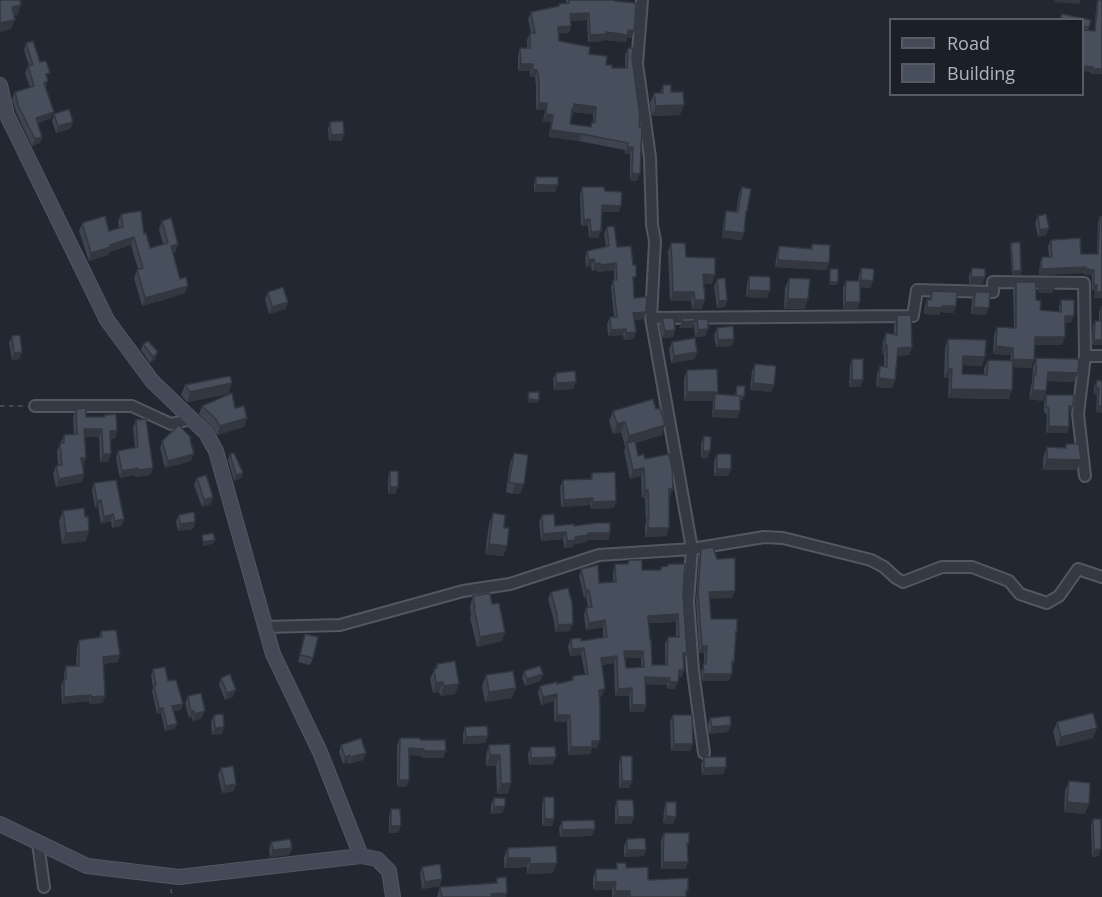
<!DOCTYPE html>
<html>
<head>
<meta charset="utf-8">
<style>
	body { margin:0 }
	#map { position:relative; width:1102px; height:897px; overflow:hidden; background:#212832; font-family:"Open Sans",sans-serif }
	canvas { display:block }
	.legend { position:absolute; left:889px; top:18px; width:195px; height:78px; box-sizing:border-box; background:#1a1f28; border:2px solid #565b65; margin:0; padding:8px 10px; list-style:none; font-size:18px; color:#afb4c0 }
	.legend li { display:flex; align-items:center; gap:12px; height:30px }
	.legend b { width:30px; border:2px solid #565b65 }
</style>
</head>
<body>
<div id="map">
<canvas width="1102" height="897"></canvas>
<ul class="legend">
<li><b style="height:8px;background:#434956"></b>Road</li>
<li><b style="height:16px;background:#484f5c"></b>Building</li>
</ul>
</div>
<script>
const ctx = document.querySelector('canvas').getContext('2d');
ctx.lineJoin = 'round';
const shape = rows => new Path2D(rows.map(r => 'M' + r).join(''));
function strokePath(path, color, width, dash) { ctx.strokeStyle = color; ctx.lineWidth = width; ctx.lineCap = dash ? 'butt' : 'round'; ctx.setLineDash(dash || []); ctx.stroke(path); }
function fillPath(path, color) { ctx.fillStyle = color; ctx.fill(path, 'evenodd'); }
const path = shape([
	[0,406,25,406],
	[171,889,172,897]
]);
const street = shape([
	[642,0,637,64,650,157,652,225,655,241,651,318,692,549,688,601,693,671,704,753],
	[651,318,913,316,917,290,993,292,993,282,1084,283,1085,356,1078,414,1085,476],
	[1085,356,1102,356],
	[35,406,132,406,171,424,191,419],
	[265,627,340,625,463,591,510,584,599,555,692,549,764,537,783,538,871,560,884,567,896,578,903,582,942,567,972,567,1009,581,1020,594,1047,603,1059,596,1078,569,1102,577],
	[38,843,44,887]
]);
const secondary = shape([
	[0,85,7,115,107,320,152,381,206,433,216,451,273,654,320,752,361,856,377,859,389,871,393,897],
	[0,824,87,866,179,877,361,856]
]);
const wall = shape([
	[566,0,615,0,634,31,631,38,627,37,626,42,604,40,603,41,588,42,587,20,571,21,571,26,569,33,559,33,559,41,589,54,606,65,612,68,625,68,625,55,628,48,632,58,639,127,637,181,630,180,630,154,625,154,625,150,579,141,549,137,551,122,543,122,545,110,536,110,536,87,535,77,530,77,530,71,518,71,518,55,520,48,527,48,527,40,530,33,531,33,528,19,531,12,558,6,559,4,566,3],
	[573,112,593,114,593,122,592,122,590,127,570,124],
	[1097,0,1102,0,1102,74,1091,74,1091,72,1083,71,1083,20,1060,20,1062,14,1091,20,1088,31,1094,31],
	[26,43,40,62,47,79,46,88,51,118,38,123,42,137,40,143,32,146,16,112,12,99,15,92,30,87,25,73,28,66,29,66,24,50],
	[663,85,671,92,680,115,652,116,650,103,654,93,660,93],
	[54,114,73,122,70,129,56,133,52,121],
	[330,122,344,134,342,141,329,141,328,129],
	[536,177,555,192,534,192,534,184],
	[582,187,605,191,619,212,602,212,598,238,589,238,588,226,581,226,580,194],
	[742,187,747,211,745,216,744,233,741,240,722,238,724,218,726,211,736,212,739,194],
	[121,214,144,234,150,248,163,244,159,229,162,221,178,244,175,252,173,253,180,279,185,293,142,306,134,278,137,270,138,269,131,245,109,252,108,255,89,261,79,231,82,223,109,231,119,228,118,222],
	[1038,216,1046,235,1038,237,1035,223],
	[1100,216,1102,217,1102,298,1094,298,1095,291,1092,291,1092,275,1084,275,1084,273,1039,275,1040,263,1042,257,1049,257,1048,246,1051,240,1081,254,1097,254,1098,222],
	[607,227,617,247,634,284,634,298,646,312,644,319,634,320,636,332,633,339,624,340,623,335,608,336,607,324,610,317,614,317,611,287,613,280,614,280,614,270,597,272,597,270,592,271,591,266,586,267,585,258,587,251,606,247,604,234],
	[671,243,712,284,704,283,702,309,692,309,691,301,670,301,668,252],
	[1011,243,1021,271,1020,275,1012,275,1010,247],
	[812,244,829,263,826,270,775,267,777,253,779,246,810,249],
	[861,268,871,288,860,287,860,302,857,309,843,309,843,288,846,281,858,281,859,275],
	[972,268,985,277,982,284,969,284,969,275],
	[749,276,767,298,746,297,747,283],
	[789,278,805,309,784,309,785,288],
	[717,279,727,300,725,307,717,308,714,286],
	[1016,282,1036,300,1040,310,1059,312,1059,308,1061,300,1071,323,1065,323,1062,345,1035,345,1031,368,1013,367,1009,399,948,398,949,378,944,378,945,348,948,339,982,366,963,365,962,374,984,375,984,368,988,360,1010,361,1011,355,993,354,994,335,997,327,1014,328,1013,290],
	[932,291,954,313,940,312,939,315,924,314,925,306,927,299,929,300],
	[268,292,288,302,285,309,269,314,265,299],
	[975,292,986,315,971,314,972,299],
	[1101,307,1102,345,1092,345,1093,326,1095,321,1099,321,1099,312],
	[897,315,912,347,909,355,897,356,895,380,892,388,876,387,877,374,880,366,884,366,884,354,882,353,883,341,886,333,894,334,894,324],
	[662,318,675,330,673,337,662,338,660,325],
	[697,319,706,336,695,337,694,326],
	[717,328,734,339,732,346,716,347,714,335],
	[12,336,22,352,19,359,12,360,9,343],
	[672,342,695,359,671,363,669,349],
	[143,344,155,359,150,363,141,350],
	[1036,358,1074,382,1047,381,1046,391,1043,401,1029,399,1032,381,1033,367],
	[852,359,863,380,860,387,849,387,850,366],
	[755,364,774,385,771,392,750,390,752,371],
	[687,370,718,392,717,394,735,395,737,386,743,400,740,400,737,418,712,417,713,401,684,401,684,379],
	[556,373,576,382,573,389,554,390,553,379],
	[1097,380,1102,381,1102,413,1096,412,1097,395,1094,394,1094,387],
	[232,383,228,394,187,402,181,395,185,385],
	[1046,395,1071,412,1069,412,1069,427,1067,433,1046,433,1047,416,1046,413,1044,413,1044,402],
	[202,406,235,408,247,418,244,427,217,435,212,427,199,414],
	[76,409,86,417,104,417,105,415,115,439,110,439,108,462,100,462,99,437,85,437,86,458,83,466,84,474,82,482,56,487,53,474,56,466,58,466,57,451,64,435,74,434,73,417],
	[613,411,662,435,636,443,638,456,645,459,673,489,669,497,666,536,645,537,645,526,646,523,645,498,642,498,641,476,630,479,624,451,626,446,625,446,621,432,613,434,609,421],
	[136,420,153,468,150,475,135,477,135,475,120,478,116,458,118,451,135,448,133,427],
	[704,436,708,458,701,458,701,443],
	[162,441,190,441,191,461,165,468,160,448],
	[1066,444,1081,460,1077,470,1043,470,1043,458,1047,447,1065,448],
	[514,453,524,484,520,494,512,494,506,492,510,463],
	[230,454,243,473,241,478,234,481,228,460],
	[717,454,731,469,728,476,714,476,714,461],
	[390,471,398,487,395,494,388,494,388,478],
	[592,473,614,508,591,509,590,505,561,507,560,487,563,480,590,479],
	[197,478,213,497,211,504,202,507,194,485],
	[94,483,124,519,121,526,112,528,111,521,101,524,98,507,95,508,92,490],
	[63,511,86,541,62,544,59,521],
	[493,513,504,528,507,546,503,556,485,554,489,524],
	[179,515,195,522,193,529,178,531,176,521],
	[542,515,555,526,574,526,610,533,608,540,587,540,586,542,575,544,573,547,564,548,563,539,541,541,539,522],
	[701,549,717,559,735,591,732,598,710,598,711,619,737,631,735,637,729,681,702,681,701,671,704,664,704,653,699,653,696,601,699,555],
	[629,560,642,570,659,570,661,567,667,567,668,564,683,594,685,660,684,660,682,677,678,677,675,689,667,689,667,685,646,684,646,705,644,712,630,712,629,696,615,696,614,663,602,665,602,696,599,696,597,748,592,748,590,754,568,755,567,722,554,722,554,701,541,705,538,693,540,686,571,681,573,676,585,674,581,655,570,656,568,646,571,639,581,641,603,638,603,627,586,630,584,615,586,608,588,608,586,597,584,598,579,576,581,569,599,583,613,582,613,572,615,564,627,564],
	[676,622,676,637,668,637,665,644,665,665,652,665,649,623],
	[625,658,641,658,641,667,626,668],
	[551,592,570,631,555,632,554,621,548,599],
	[473,596,492,604,505,632,502,641,477,647,470,618,471,615,470,606],
	[101,631,118,662,103,664,105,696,102,703,89,704,89,701,62,704,61,686,64,680,64,673,66,666,76,666,77,647,79,640,99,638],
	[305,634,313,658,310,665,298,662],
	[437,664,455,694,440,696,439,692,433,693,430,679],
	[153,669,168,681,181,710,174,711,175,729,165,731,161,713,157,714,152,691,153,688,151,675],
	[524,671,543,674,540,681,525,686,522,678],
	[486,675,512,698,485,702,482,686],
	[221,678,233,697,225,700,219,685],
	[188,696,202,718,193,721,192,718,189,718,185,703],
	[214,715,224,727,222,734,212,735,211,722],
	[673,715,693,744,690,751,671,751,670,722],
	[710,718,731,725,728,732,709,734,708,725],
	[1057,722,1093,738,1057,747,1053,732],
	[465,727,488,736,485,743,463,744,463,734],
	[400,738,420,740,446,751,443,758,422,758,422,756,409,755,409,780,406,787,397,787,397,745],
	[510,744,508,794,497,794,496,766,486,766,486,755,489,745],
	[341,745,366,753,363,760,349,764,348,762,343,764,339,752],
	[531,747,553,764,529,765,528,754],
	[621,756,632,781,629,788,619,788,619,763],
	[704,757,726,767,723,774,702,775,701,764],
	[221,768,236,784,234,791,222,793,218,775],
	[1069,781,1085,814,1064,812,1065,791],
	[544,797,554,819,552,826,542,826,542,804],
	[494,798,505,806,502,813,491,814,491,805],
	[617,800,634,817,631,824,615,824,615,807],
	[666,802,673,824,663,823,664,809],
	[391,809,398,833,389,833,389,816],
	[1093,819,1099,856,1092,857,1091,826],
	[562,821,592,836,560,837,559,828],
	[664,833,689,843,687,849,688,862,685,869,661,869,661,840],
	[627,839,646,850,644,856,624,857,624,846],
	[271,842,292,848,289,855,270,857,269,849],
	[556,846,553,873,527,874,527,867,504,868,504,857,508,848],
	[617,863,648,880,688,890,686,897,612,897,612,890,593,890,593,878,596,869,615,869],
	[422,867,440,886,422,889,420,874],
	[497,878,506,897,437,897,440,887,495,883]
]);
const shadedWall = shape([
	[1055,0,1081,0,1079,4,1054,2],
	[21,5,18,15,9,17,12,7],
	[589,13,587,20,568,21,570,14],
	[15,20,11,29,0,32,0,23],
	[571,26,569,33,556,34,558,27],
	[628,30,634,31,631,38,627,37,626,42,604,40,603,41,588,42,590,35],
	[521,64,533,64,530,71,518,71],
	[1083,66,1093,67,1091,72,1083,71],
	[1093,69,1102,69,1102,74,1091,74],
	[533,70,537,70,535,77,530,77],
	[539,103,547,103,545,110,536,110],
	[574,104,596,107,593,114,573,112,571,115,570,115],
	[684,105,680,115,652,116,656,106],
	[54,112,51,118,33,124,36,118],
	[546,114,553,115,551,122,543,122],
	[73,122,70,129,56,133,58,126],
	[551,130,582,134,579,141,549,137],
	[344,134,342,141,329,141,331,135],
	[42,137,40,143,32,146,35,139],
	[627,147,633,147,630,154,625,154],
	[632,173,640,174,637,181,630,180],
	[536,185,558,185,555,192,534,192],
	[602,205,621,206,619,212,600,212],
	[590,219,588,226,581,226,584,220],
	[1049,228,1046,235,1038,237,1040,230],
	[601,231,598,238,589,238,591,232],
	[724,231,744,233,741,240,722,238],
	[134,237,131,245,109,252,108,255,89,261,91,253,110,245],
	[178,244,175,252,168,254,171,246],
	[594,259,591,266,586,267,589,260],
	[778,260,829,263,826,270,775,267],
	[600,263,597,270,592,271,595,264],
	[616,263,614,270,597,272,600,265],
	[1086,267,1084,273,1039,275,1041,269],
	[1086,269,1094,270,1092,275,1084,275],
	[1013,271,1021,271,1020,275,1012,275],
	[703,274,715,275,712,284,700,283],
	[971,277,985,277,982,284,969,284],
	[861,280,873,281,871,288,858,287],
	[830,282,838,282,837,285,829,285],
	[1094,285,1097,285,1095,291,1092,291],
	[188,286,185,293,158,302,161,294],
	[1039,289,1054,289,1053,293,1038,293],
	[749,290,770,291,767,298,746,297],
	[673,292,694,292,691,301,670,301],
	[1096,292,1102,292,1102,298,1094,298],
	[161,293,158,301,142,306,145,298],
	[788,299,808,299,805,309,784,309],
	[695,300,705,300,702,309,692,309],
	[727,300,725,307,717,308,719,301],
	[288,302,285,309,269,314,272,307],
	[845,302,860,302,857,309,843,309],
	[942,306,956,306,954,313,940,312,939,315,924,314,927,307],
	[974,307,989,308,986,315,971,314],
	[646,312,644,319,630,320,633,313],
	[1065,316,1074,316,1071,323,1062,323],
	[695,321,693,328,679,328,682,322],
	[626,329,623,335,608,336,611,330],
	[708,329,706,336,695,337,698,330],
	[675,330,673,337,662,338,665,331],
	[636,332,633,339,624,340,626,333],
	[1035,337,1065,337,1062,345,1032,345],
	[734,339,732,346,716,347,718,340],
	[1094,340,1102,340,1102,345,1092,345],
	[885,345,887,345,884,354,882,353],
	[996,346,1013,348,1011,355,993,354],
	[912,347,909,355,895,356,898,348],
	[22,352,19,359,12,360,14,353],
	[158,352,155,359,150,363,153,357],
	[697,352,695,359,671,363,674,356],
	[963,356,985,357,982,366,960,365],
	[1013,359,1034,360,1031,368,1010,367],
	[948,369,952,369,949,378,944,378],
	[1048,372,1078,373,1074,382,1045,381],
	[879,378,895,380,892,388,876,387],
	[852,380,863,380,860,387,849,387],
	[576,382,573,389,554,390,556,383],
	[232,383,228,394,187,402,190,392],
	[753,383,774,385,771,392,750,390],
	[1096,388,1099,388,1097,395,1094,394],
	[951,389,1012,390,1009,399,948,398],
	[1033,390,1046,391,1043,401,1029,399],
	[687,392,718,392,715,399,715,394,713,401,684,401],
	[528,399,539,400,537,403,527,402],
	[1069,406,1073,406,1071,412,1067,412],
	[1098,406,1102,406,1102,413,1096,412],
	[714,410,740,411,737,418,712,417],
	[247,418,244,427,217,435,220,426],
	[625,422,621,432,613,434,617,424],
	[665,425,662,435,628,445,627,443,625,446,629,436],
	[1049,426,1069,427,1067,433,1046,433],
	[84,429,102,429,99,437,81,437],
	[110,431,117,431,115,439,107,439],
	[703,451,710,451,708,458,701,458],
	[103,454,111,454,108,462,100,462],
	[194,454,191,461,165,468,168,461],
	[81,458,86,458,83,466],
	[1047,459,1081,460,1077,470,1043,470],
	[138,468,135,475,120,478,122,471],
	[153,468,150,475,135,477,138,470],
	[644,468,641,476,630,479,633,470],
	[717,469,731,469,728,476,714,476],
	[243,473,241,478,234,481,236,475],
	[84,474,82,482,56,487,59,479],
	[515,484,524,484,520,494,512,494],
	[390,487,398,487,395,494,388,494],
	[669,489,673,489,670,497,666,497],
	[645,490,648,490,645,498,642,498],
	[213,497,211,504,202,507,204,500],
	[593,498,590,505,561,507,564,500],
	[101,500,98,507,95,508,97,501],
	[616,501,614,508,591,509,593,502],
	[113,514,111,521,101,524,104,517],
	[124,519,121,526,112,528,115,521],
	[195,522,193,529,178,531,180,524],
	[648,528,669,528,666,536,645,537],
	[89,531,86,541,62,544,66,533],
	[566,532,563,539,541,541,543,534],
	[588,533,610,533,608,540,587,540,586,542,575,544,573,547,564,548,567,541,575,537],
	[215,540,213,544,202,546,203,542],
	[489,544,507,546,503,556,485,554],
	[589,590,586,597,584,598,586,591],
	[735,591,732,598,707,599,709,592],
	[678,614,676,622,646,623,648,616],
	[605,620,603,627,586,630,589,623],
	[573,624,570,631,555,632,558,625],
	[505,632,502,641,477,647,480,637],
	[702,646,707,646,704,653,699,653],
	[584,648,581,655,570,656,572,649],
	[624,651,643,651,641,658,622,658],
	[683,653,687,653,685,660,681,660],
	[120,655,118,662,100,664,103,657],
	[617,656,614,663,599,665,601,658],
	[679,670,684,670,682,677,676,677],
	[543,674,540,681,525,686,527,679],
	[704,674,732,674,729,681,702,681],
	[645,677,670,678,667,685,643,684],
	[443,682,439,692,433,693,436,683],
	[670,682,678,682,675,689,667,689],
	[459,684,455,694,440,696,444,686],
	[516,688,512,698,485,702,489,692],
	[632,688,629,696,615,696,618,689],
	[605,689,602,696,596,697,599,690],
	[236,690,233,697,225,700,227,693],
	[557,694,554,701,541,705,543,697],
	[91,695,89,701,62,704,64,697],
	[105,696,102,703,89,704,91,697],
	[183,704,181,710,170,711,172,706],
	[632,705,646,705,644,712,630,712],
	[159,708,163,708,161,713,157,714],
	[194,711,192,718,189,718,191,712],
	[205,711,202,718,193,721,195,714],
	[557,715,570,715,567,722,554,722],
	[177,724,175,729,165,731,167,726],
	[731,725,728,732,709,734,712,727],
	[224,727,222,734,212,735,215,728],
	[1097,728,1093,738,1057,747,1061,737],
	[488,736,485,743,463,744,466,737],
	[592,741,600,741,597,748,592,748,590,754,568,755,571,747],
	[674,744,693,744,690,751,671,751],
	[409,748,424,749,422,756,406,755],
	[424,751,446,751,443,758,422,758],
	[366,753,363,760,349,764,351,757],
	[350,755,348,762,343,764,345,757],
	[490,755,500,755,496,766,486,766],
	[556,757,553,764,529,765,531,758],
	[726,767,723,774,702,775,704,768],
	[399,780,409,780,406,787,397,787],
	[622,781,632,781,629,788,619,788],
	[511,783,508,794,497,794,501,784],
	[236,784,234,791,222,793,225,786],
	[1067,802,1089,804,1085,814,1064,812],
	[505,806,502,813,491,814,494,807],
	[666,816,676,817,673,824,663,823],
	[618,817,634,817,631,824,615,824],
	[545,819,554,819,552,826,542,826],
	[391,826,401,826,398,833,389,833],
	[595,829,592,836,560,837,562,830],
	[292,848,289,855,270,857,273,850],
	[1101,849,1099,856,1092,857,1094,850],
	[627,850,646,850,644,856,624,857],
	[508,858,530,858,527,867,504,868],
	[663,862,688,862,685,869,661,869],
	[557,863,553,873,527,874,530,864],
	[442,879,440,886,422,889,425,882],
	[596,882,616,882,612,890,593,890],
	[615,891,630,891,628,897,613,897],
	[507,893,506,897,490,897,491,894]
]);
const building = shape([
	[0,0,20,0,21,5,12,7,15,20,0,23,0,0],
	[569,0,615,0,615,1,636,3,634,31,628,30,628,35,606,32,606,34,590,35,589,13,570,14,571,26,558,27,559,41,590,47,589,54,607,56,606,65,612,65,612,68,627,68,628,48,633,48,632,58,640,116,639,127,642,127,640,174,632,173,633,147,627,147,628,143,582,134,551,130,553,115,546,114,547,103,539,103,539,79,537,70,533,70,533,64,521,64,520,48,530,48,530,33,535,33,531,12,559,6,559,4,569,3,569,0],
	[574,104,596,107,595,123,592,122,591,127,570,124,572,108,574,108,574,104],
	[1098,0,1102,0,1102,69,1093,69,1093,67,1083,66,1083,20,1060,20,1062,14,1091,20,1089,27,1083,26,1083,30,1095,31,1098,0],
	[33,41,40,62,46,61,50,73,46,74,48,81,44,83,54,112,36,118,42,137,35,139,18,105,15,92,34,86,28,66,33,65,26,43,33,41],
	[663,85,671,85,671,92,683,92,684,105,656,106,654,93,663,93,663,85],
	[69,109,73,122,58,126,54,114,69,109],
	[343,121,344,134,331,135,330,122,343,121],
	[536,177,558,177,558,185,536,185,536,177],
	[582,187,604,187,605,191,622,192,621,206,602,205,601,231,591,232,590,219,584,220,582,187],
	[742,187,751,189,747,211,746,211,744,233,724,231,726,211,738,212,742,187],
	[141,211,144,234,146,233,150,248,168,243,162,221,171,218,178,244,171,246,180,279,186,277,188,286,145,298,137,270,143,268,134,237,110,245,111,247,91,253,82,223,105,216,109,231,123,227,121,214,141,211],
	[1046,214,1049,228,1040,230,1038,216,1046,214],
	[1100,216,1102,217,1102,292,1096,292,1097,285,1094,285,1094,270,1086,269,1086,267,1041,269,1042,257,1052,257,1051,240,1080,238,1081,254,1098,254,1100,216],
	[614,226,617,247,631,246,633,265,636,265,636,277,633,277,634,298,647,297,646,312,633,313,636,332,626,333,626,329,611,330,610,317,617,317,613,280,617,280,616,263,600,265,600,263,595,264,594,259,589,260,587,251,609,246,607,227,614,226],
	[1020,242,1021,271,1013,271,1011,243,1020,242],
	[671,243,685,243,686,257,715,258,715,275,703,274,705,300,695,300,694,292,673,292,671,243],
	[812,244,830,245,829,263,778,260,779,246,812,249,812,244],
	[861,268,874,269,873,281,861,280,861,268],
	[972,268,985,269,985,277,971,277,972,268],
	[830,269,838,269,838,282,830,282,830,269],
	[749,276,770,277,770,291,749,290,749,276],
	[725,278,727,300,719,301,717,279,725,278],
	[789,278,810,279,808,299,788,299,789,278],
	[846,281,860,281,860,302,845,302,846,281],
	[1016,282,1036,282,1036,300,1041,301,1040,310,1061,312,1061,300,1074,300,1074,316,1065,316,1065,337,1035,337,1034,360,1013,359,1013,348,996,346,997,327,1016,328,1016,282],
	[283,287,288,302,272,307,268,292,283,287],
	[1039,287,1054,287,1054,289,1039,289,1039,287],
	[932,291,957,292,956,306,942,306,942,308,927,307,927,299,931,300,932,291],
	[975,292,990,292,989,308,974,307,975,292],
	[1101,307,1102,307,1102,340,1094,340,1095,321,1101,321,1101,307],
	[897,315,911,315,912,347,898,348,895,380,879,378,880,366,887,367,887,345,885,345,886,333,897,335,897,315],
	[662,318,674,318,675,330,665,331,662,318],
	[682,318,695,318,695,321,682,322,682,318],
	[697,319,708,319,708,329,698,330,697,319],
	[733,326,734,339,718,340,717,328,733,326],
	[20,335,22,352,14,353,12,336,20,335],
	[695,338,697,352,674,356,672,342,695,338],
	[948,339,986,340,985,357,963,356,962,374,987,375,988,360,1013,361,1012,390,951,389,952,369,948,369,948,339],
	[148,341,158,352,153,357,143,344,148,341],
	[1036,358,1079,359,1078,373,1048,372,1046,391,1033,390,1034,375,1036,375,1036,358],
	[852,359,863,359,863,380,852,380,852,359],
	[755,364,776,366,774,385,753,383,755,364],
	[717,369,718,392,687,392,687,370,717,369],
	[575,371,576,382,556,383,556,373,575,371],
	[230,376,232,383,190,392,185,385,230,376],
	[1097,380,1102,381,1102,406,1098,406,1099,388,1096,388,1097,380],
	[737,386,745,386,744,397,736,395,737,386],
	[529,392,539,392,539,400,528,399,529,392],
	[232,393,235,408,244,406,247,418,220,426,215,418,202,406,232,393],
	[715,394,740,396,740,411,714,410,715,394],
	[1046,395,1074,395,1073,406,1069,406,1069,427,1049,426,1049,410,1048,407,1046,407,1046,395],
	[653,399,656,409,660,408,665,425,629,436,625,422,617,424,613,411,653,399],
	[86,408,86,417,105,417,105,415,116,414,117,431,110,431,111,454,103,454,102,429,84,429,86,458,81,458,84,474,59,479,56,466,62,465,60,443,64,443,64,435,77,434,76,409,86,408],
	[146,419,153,468,138,470,138,468,122,471,118,451,138,447,136,420,146,419],
	[179,425,191,438,190,439,194,454,168,461,162,441,179,425],
	[704,436,711,437,710,451,703,451,704,436],
	[635,441,638,456,644,454,645,459,669,454,672,467,673,489,669,489,669,528,648,528,648,518,649,518,648,490,645,490,644,468,633,470,627,443,635,441],
	[1066,444,1079,444,1081,460,1047,459,1047,447,1066,448,1066,444],
	[234,453,243,473,236,475,230,454,234,453],
	[514,453,528,455,524,484,515,484,509,482,514,453],
	[717,454,731,454,731,469,717,469,717,454],
	[390,471,398,471,398,487,390,487,390,471],
	[615,472,616,501,593,502,593,498,564,500,563,480,592,479,592,473,615,472],
	[206,475,213,497,204,500,197,478,206,475],
	[116,480,124,519,115,521,113,514,104,517,101,500,97,501,94,483,116,480],
	[84,508,85,517,88,516,89,531,66,533,63,511,84,508],
	[194,512,195,522,180,524,179,515,194,512],
	[493,513,505,515,504,528,509,528,507,546,489,544,493,513],
	[554,514,555,526,574,524,574,526,596,523,610,523,610,533,588,533,588,535,575,537,576,540,567,541,566,532,543,534,542,515,554,514],
	[213,533,215,540,203,542,202,535,213,533],
	[713,547,717,559,735,558,735,591,709,592,711,619,737,619,737,631,736,631,734,662,732,661,732,674,704,674,703,664,706,664,707,646,702,646,698,594,701,549,713,547],
	[629,560,642,560,642,570,661,570,661,567,668,566,668,564,685,564,683,594,687,653,683,653,684,670,679,670,678,682,670,682,670,678,645,677,646,705,632,705,632,688,618,689,617,656,601,658,605,689,599,690,600,704,600,741,592,741,592,747,571,747,570,715,557,715,557,694,543,697,540,686,557,682,557,684,573,680,573,676,588,674,584,648,572,649,571,639,581,638,581,641,607,637,605,620,589,623,586,608,592,607,589,590,586,591,581,569,598,565,599,583,616,582,615,564,628,564,629,560],
	[678,614,679,637,668,637,667,665,652,665,651,640,650,640,648,616,678,614],
	[624,651,643,651,644,667,626,668,624,651],
	[568,588,572,602,573,624,558,625,557,614,551,592,568,588],
	[490,593,492,604,499,603,505,632,480,637,474,608,475,608,473,596,490,593],
	[116,630,120,655,103,657,105,696,91,697,91,695,64,697,64,679,66,679,66,666,79,666,79,640,102,637,101,631,116,630],
	[305,634,318,637,313,658,300,655,305,634],
	[455,661,459,684,444,686,443,682,436,683,434,669,437,668,437,664,455,661],
	[540,666,543,674,527,679,524,671,540,666],
	[165,667,168,681,176,680,183,704,172,706,177,724,167,726,163,708,159,708,154,686,156,685,153,669,165,667],
	[513,671,516,688,489,692,486,675,513,671],
	[230,674,236,690,227,693,221,678,230,674],
	[201,693,205,711,195,714,194,711,191,712,188,696,201,693],
	[1093,713,1097,728,1061,737,1057,722,1093,713],
	[223,714,224,727,215,728,214,715,223,714],
	[673,715,692,715,693,744,674,744,673,715],
	[730,716,731,725,712,727,710,718,730,716],
	[487,726,488,736,466,737,465,727,487,726],
	[361,738,366,753,351,757,350,755,345,757,341,745,361,738],
	[400,738,420,738,420,740,445,740,446,751,424,751,424,749,409,748,409,780,399,780,400,738],
	[510,744,511,783,501,784,500,755,490,755,489,745,510,744],
	[531,747,555,747,556,757,531,758,531,747],
	[621,756,632,756,632,781,622,781,621,756],
	[704,757,726,757,726,767,704,768,704,757],
	[233,766,236,784,225,786,221,768,233,766],
	[1069,781,1090,783,1089,804,1067,802,1069,781],
	[544,797,554,797,554,819,545,819,544,797],
	[494,798,505,798,505,806,494,807,494,798],
	[617,800,633,800,634,817,618,817,617,800],
	[666,802,676,802,676,817,666,816,666,802],
	[391,809,400,809,401,826,391,826,391,809],
	[1093,819,1101,819,1101,849,1094,850,1093,819],
	[594,820,595,829,562,830,562,821,594,820],
	[664,833,689,833,689,843,687,843,688,862,663,862,664,833],
	[645,838,646,850,627,850,627,839,645,838],
	[290,839,292,848,273,850,271,842,290,839],
	[556,846,557,863,530,864,530,858,508,858,508,848,556,846],
	[617,863,626,863,626,868,648,867,648,880,688,878,688,890,686,890,686,897,630,897,630,891,615,891,616,882,596,882,596,869,617,869,617,863],
	[440,864,442,879,425,882,422,867,440,864],
	[506,877,507,893,491,894,492,897,442,897,440,887,497,883,497,878,506,877]
]);
strokePath(street, '#525761', 14);
strokePath(secondary, '#525761', 16);
strokePath(path, '#485558', 1.5, [4.5, 4.5]);
strokePath(street, '#343a43', 10);
strokePath(secondary, '#434956', 14);
fillPath(wall, '#3e444f');
fillPath(shadedWall, '#323740');
fillPath(building, '#484f5c');
strokePath(building, '#323740', 1.5);
</script>
</body>
</html>
